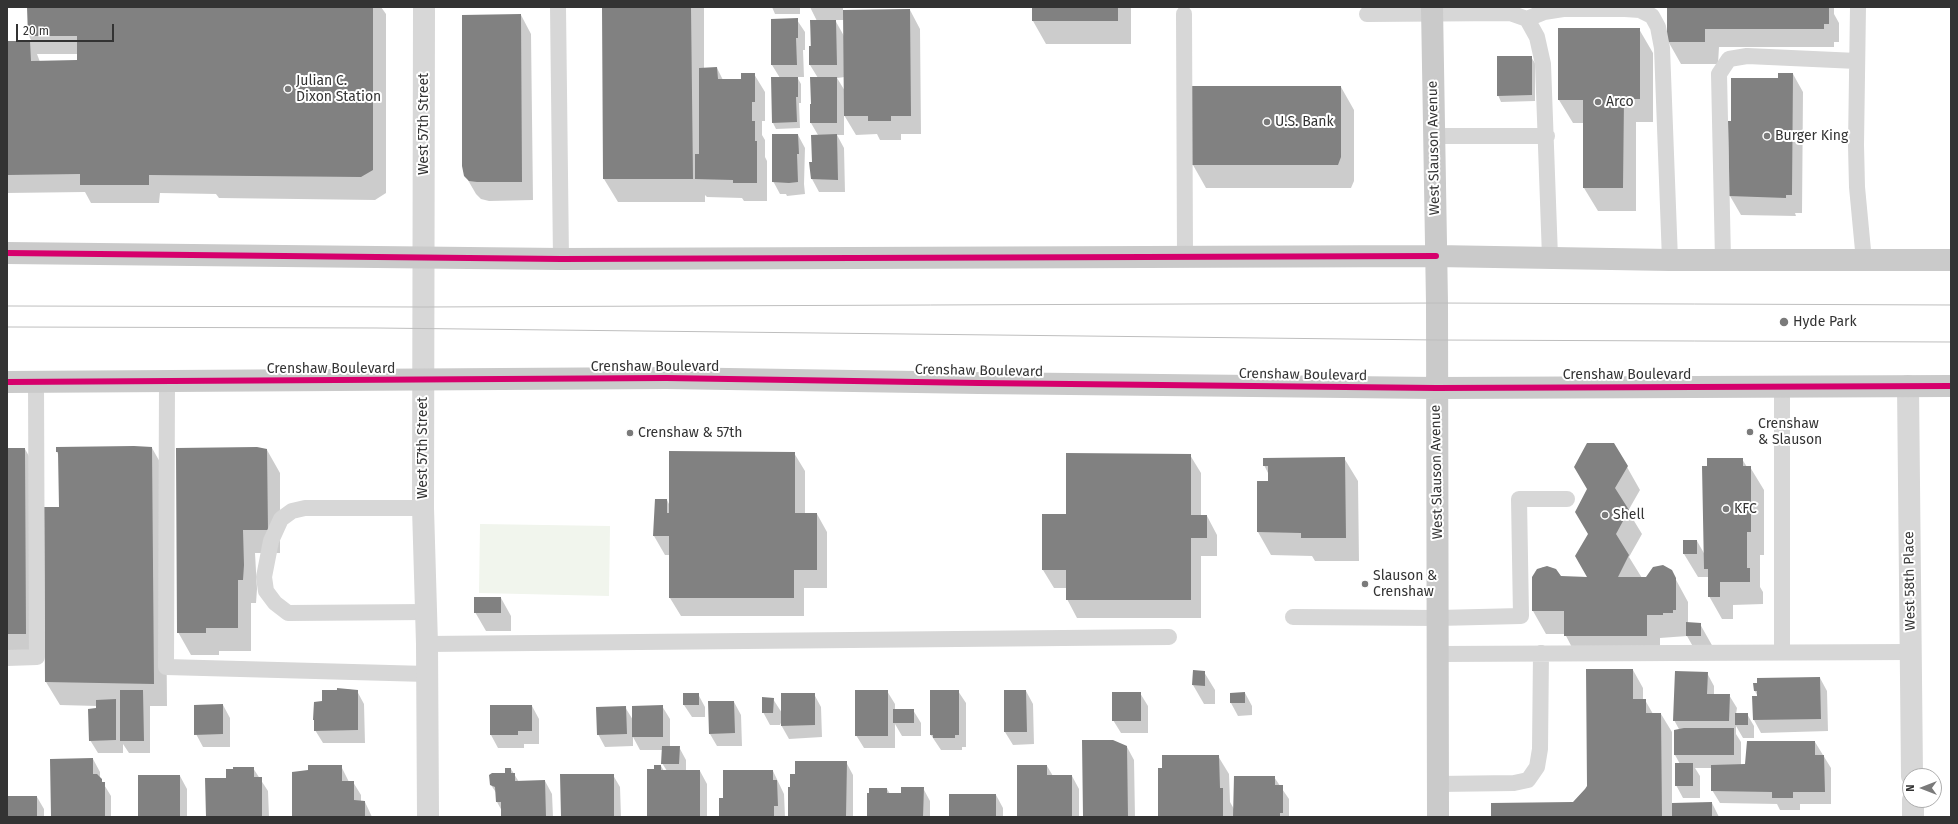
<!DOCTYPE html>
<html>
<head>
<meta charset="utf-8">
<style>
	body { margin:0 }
	#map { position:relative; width:1958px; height:824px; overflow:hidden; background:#fff; font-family:"Fira Sans",sans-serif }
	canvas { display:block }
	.frame { position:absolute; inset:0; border:8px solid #333; pointer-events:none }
	.north { position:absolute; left:1902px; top:768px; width:40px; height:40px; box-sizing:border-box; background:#fff; border:1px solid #adadad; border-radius:50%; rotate:270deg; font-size:11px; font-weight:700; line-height:16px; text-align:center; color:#333 }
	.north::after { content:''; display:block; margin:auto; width:14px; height:18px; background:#7a7a7a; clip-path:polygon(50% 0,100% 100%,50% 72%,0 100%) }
	.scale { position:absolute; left:16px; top:24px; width:98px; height:18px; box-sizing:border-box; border:2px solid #333; border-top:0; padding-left:5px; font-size:12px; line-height:14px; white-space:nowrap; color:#333; -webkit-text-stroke:3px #fff; paint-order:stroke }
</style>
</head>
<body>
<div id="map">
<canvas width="1958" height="824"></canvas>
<div class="frame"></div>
<div class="north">N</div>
<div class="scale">20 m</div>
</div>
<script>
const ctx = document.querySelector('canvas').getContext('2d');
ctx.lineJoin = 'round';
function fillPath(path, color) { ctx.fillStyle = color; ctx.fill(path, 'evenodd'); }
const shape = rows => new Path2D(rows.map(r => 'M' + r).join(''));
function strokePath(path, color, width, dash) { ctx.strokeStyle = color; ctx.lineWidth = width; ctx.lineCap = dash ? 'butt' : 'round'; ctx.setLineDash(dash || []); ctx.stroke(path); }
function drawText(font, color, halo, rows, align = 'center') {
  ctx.font = font + ' "Fira Sans",sans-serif'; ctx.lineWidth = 4; ctx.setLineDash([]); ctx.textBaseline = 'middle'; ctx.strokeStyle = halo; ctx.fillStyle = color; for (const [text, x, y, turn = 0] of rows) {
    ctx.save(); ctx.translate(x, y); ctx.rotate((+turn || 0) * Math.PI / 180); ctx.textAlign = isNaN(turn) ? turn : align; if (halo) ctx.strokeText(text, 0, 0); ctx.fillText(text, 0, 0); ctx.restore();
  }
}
const green = shape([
	[480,524,610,526,609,596,479,593]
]);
const shadow = shape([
	[28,7,381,7,386,14,386,193,375,200,219,198,216,194,160,193,159,203,91,203,85,192,7,193,7,42,32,42,29,36],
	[37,54,78,54,78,61,40,62],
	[603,7,704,7,704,69,717,68,723,80,742,80,754,74,765,92,765,121,762,121,762,135,765,140,765,157,767,161,767,201,744,201,742,198,707,197,705,195,705,202,618,202,604,179],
	[772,7,800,7,800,14,775,14],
	[810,7,843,7,843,11,910,10,920,29,921,134,901,134,901,140,880,140,877,134,856,135,844,115,844,135,837,135,844,148,845,192,819,192,812,179,818,135,811,123,818,78,810,65,811,21,817,21],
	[835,20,844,20,844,36],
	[845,77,845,91,837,78],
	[1033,7,1131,7,1131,44,1046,44,1033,21],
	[1617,7,1834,7,1834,14,1839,23,1839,42,1834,42,1834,47,1719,47,1718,64,1681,64,1668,41,1668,7],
	[521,15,531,34,533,200,489,201,481,199,476,194,465,175],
	[797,20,805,32,805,50,803,50,804,77,797,77,801,84,801,103,799,103,800,128,776,129,773,123,780,78,772,65],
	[1639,29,1653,53,1653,122,1636,122,1636,211,1598,211,1584,188,1584,123,1573,123,1559,100],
	[1531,57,1535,63,1535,101,1501,102,1498,95],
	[1793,74,1803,92,1802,213,1795,213,1796,216,1741,215,1730,196,1729,122,1732,122,1779,79],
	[1341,87,1354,110,1354,181,1351,188,1206,188,1193,165],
	[798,135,805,148,804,184,805,194,787,196,786,194,780,194,773,181],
	[1614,444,1640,490,1628,511,1642,534,1629,557,1642,578,1675,578,1688,602,1688,623,1700,624,1713,647,1700,659,1687,636,1660,638,1660,659,1578,659,1565,634,1546,634,1533,611,1535,572,1543,567,1546,567,1562,577,1588,578,1589,534],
	[152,448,165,471,167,706,150,706,150,753,129,753,123,744,123,753,98,753,90,740,97,706,60,705,46,682,45,508,60,508,59,456,57,452],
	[7,449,25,449,35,467,36,652,7,652],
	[267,450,280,473,280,553,255,553,257,589,256,603,251,603,251,651,219,651,219,655,191,655,178,632],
	[794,453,805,471,805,514,817,514,827,532,827,588,804,588,804,616,681,616,670,598,670,555,665,555,654,536,656,500,667,500,670,506],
	[1190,455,1201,473,1201,516,1207,516,1217,535,1217,556,1201,556,1201,618,1077,618,1067,599,1067,588,1054,588,1043,570,1067,515],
	[1344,458,1358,481,1359,561,1315,561,1312,556,1271,555,1258,532,1258,482,1269,482,1269,475,1264,465],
	[1742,459,1747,467,1750,467,1764,490,1764,555,1760,555,1760,587,1763,592,1763,604,1733,605,1733,619,1722,619,1709,596,1709,577,1698,577,1684,554,1697,541,1705,555,1708,467],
	[501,598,511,616,511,631,486,631,475,612],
	[1633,670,1643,688,1643,700,1645,700,1653,714,1661,714,1672,732,1672,804,1712,803,1719,817,1492,817,1573,803,1588,787],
	[1194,671,1204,672,1215,690,1215,704,1204,704,1193,685],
	[1707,673,1714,686,1714,695,1729,695,1737,708,1736,714,1747,714,1754,726,1754,738,1743,738,1736,726,1736,734,1741,742,1741,765,1746,765,1815,742,1831,768,1831,804,1800,804,1800,810,1780,810,1777,804,1720,803,1712,790,1712,768,1695,768,1700,776,1700,798,1683,798,1676,785,1680,764,1675,755,1675,731,1680,731,1674,720],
	[1820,678,1827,691,1828,731,1761,733,1754,720,1758,697,1755,691],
	[347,689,357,691,364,704,365,743,323,743,315,730,314,720,315,703,323,702,323,691],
	[887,691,895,704,895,710,913,710,921,723,921,736,902,736,895,724,895,748,864,748,856,735],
	[958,691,966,703,966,747,962,747,962,750,941,750,931,735],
	[1005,691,1026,691,1033,704,1034,744,1013,745,1005,732],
	[1140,693,1148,706,1148,733,1121,733,1113,720],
	[1245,693,1252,706,1252,715,1238,716,1231,703],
	[698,694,705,707,705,717,692,717,684,705],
	[814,694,821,707,822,737,789,739,780,723,780,725,770,725,763,712,773,699,782,713],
	[734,702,741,715,742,746,717,746,710,734],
	[223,705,230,718,230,747,203,747,196,734],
	[532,706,539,719,539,744,524,744,524,748,498,748,491,735],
	[662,706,670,719,670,747,679,747,686,760,686,771,700,771,707,784,707,817,648,817,661,766,664,771,667,771,662,763,663,750,640,750,633,737,633,746,605,747,598,734,625,707,633,720],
	[1127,747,1134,760,1135,817,1084,817],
	[1218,756,1229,774,1230,802,1234,809,1274,777,1289,799,1289,817,1159,817],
	[93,759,100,772,100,778,111,796,111,817,52,817],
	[846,762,853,775,853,817,789,817,796,775],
	[341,766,349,782,353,782,361,795,361,802,365,802,372,817,293,817],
	[1047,766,1053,776,1072,776,1079,789,1079,817,1018,817],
	[253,768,268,791,269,817,207,817,227,779],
	[511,769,519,782,545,781,552,794,553,817,502,817,502,811,497,802,497,794,491,785],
	[773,771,784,794,785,817,720,817,724,799],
	[561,775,613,775,620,787,621,817,561,817],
	[180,776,187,789,187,817,139,817],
	[923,788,930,801,930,817,868,817,887,789,890,794,902,794],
	[996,795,1003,808,1003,817,950,817],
	[7,797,37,797,44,809,44,817,7,817]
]);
const building = shape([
	[27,7,373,7,373,170,361,177,149,175,149,185,80,185,80,174,7,175,7,41,30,41,31,61,77,60,77,36,28,36],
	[602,7,691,7,693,179,603,179],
	[1032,7,1118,7,1118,21,1032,21],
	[1667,7,1829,7,1829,24,1824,24,1824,29,1705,29,1705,42,1667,42],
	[910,9,911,116,891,116,891,121,868,121,868,116,844,116,843,10],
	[521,14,522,182,477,182,469,181,464,176,462,166,462,15],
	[798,18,798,38,796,38,797,65,771,65,771,19],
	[810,20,836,20,837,65,809,65,809,46,811,46],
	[1558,28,1640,28,1640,99,1624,99,1623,188,1583,188,1583,100,1558,100],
	[1497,56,1532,56,1532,95,1497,96],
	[717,67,718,79,741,79,741,73,755,73,755,102,752,102,752,121,755,121,755,141,757,141,757,183,733,183,733,180,695,179,695,154,699,154,699,68],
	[1778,73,1793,73,1792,195,1786,195,1786,198,1729,196,1728,121,1731,121,1731,78,1778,78],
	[771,77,798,77,798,97,796,97,797,122,772,123],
	[810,77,837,77,837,123,810,123,810,104,811,104],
	[1192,86,1341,86,1341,157,1338,165,1192,165],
	[772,134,798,134,799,154,797,154,798,182,789,183,772,182],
	[837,134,838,180,811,179,809,162,812,162,811,135],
	[1587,443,1614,443,1628,466,1615,488,1629,510,1616,534,1629,555,1618,577,1646,577,1653,567,1663,565,1672,570,1676,578,1676,610,1673,610,1673,613,1663,613,1663,615,1647,615,1647,636,1564,636,1564,611,1532,611,1532,577,1537,569,1547,566,1556,569,1561,576,1587,577,1575,556,1588,534,1575,512,1587,489,1574,467],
	[134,446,152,447,154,684,45,682,44,507,59,507,58,452,56,452,56,447],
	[257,447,267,449,268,530,243,530,244,565,243,580,238,580,238,628,206,628,206,633,177,633,176,448],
	[7,448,25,448,26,634,7,634],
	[669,451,795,452,795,513,817,513,817,570,794,570,794,598,669,598,669,536,653,536,655,499,667,499,667,513,669,513],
	[1066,453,1191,454,1191,515,1207,515,1207,538,1191,538,1191,600,1066,600,1066,570,1042,570,1042,514,1066,514],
	[1345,457,1346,538,1301,538,1301,533,1257,532,1257,481,1268,481,1268,466,1263,466,1263,458],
	[1707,458,1743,458,1743,466,1751,466,1751,532,1747,532,1747,568,1750,568,1750,582,1720,582,1720,597,1708,597,1708,569,1704,569,1702,466,1707,466],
	[1683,540,1697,540,1697,554,1683,554],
	[474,597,501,597,501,613,474,613],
	[1686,622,1701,623,1701,636,1686,636],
	[1586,669,1633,669,1633,699,1646,699,1646,713,1661,713,1662,817,1491,817,1491,803,1573,802,1585,789,1587,786],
	[1193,670,1205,671,1205,686,1192,685],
	[1675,671,1708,672,1707,694,1730,694,1729,721,1673,721],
	[1820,677,1821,719,1753,720,1752,696,1757,696,1757,691,1754,691,1753,683,1757,683,1757,678],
	[337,688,358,690,358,730,314,731,314,720,313,720,314,702,322,701,322,690,337,690],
	[120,690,143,690,144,741,120,741],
	[855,690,888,690,888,736,855,736],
	[930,690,959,690,959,735,955,735,955,738,933,738,933,735,930,735],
	[1004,690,1026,690,1027,732,1004,732],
	[1112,692,1141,692,1141,721,1112,721],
	[1245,692,1245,703,1230,703,1230,693],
	[683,693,699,693,699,705,683,705],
	[781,693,815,693,815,725,781,726],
	[762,697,774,698,773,713,762,713],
	[116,699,116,740,89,741,88,709,96,708,96,700],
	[708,701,734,701,735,733,709,734],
	[223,704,223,734,194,735,194,705],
	[490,705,532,705,532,731,518,731,518,735,490,735],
	[663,705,663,737,632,737,632,706],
	[626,706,627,734,597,735,596,707],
	[893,709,914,709,914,723,893,723],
	[1735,713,1748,713,1748,725,1735,725],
	[1684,728,1734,728,1734,755,1674,755,1674,730],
	[1082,740,1113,740,1127,746,1128,817,1083,817],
	[1747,741,1815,741,1815,755,1824,755,1825,792,1793,792,1793,798,1772,798,1772,792,1711,791,1711,765,1745,764],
	[662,746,680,746,679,764,661,764],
	[1162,755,1219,755,1220,788,1223,788,1223,817,1158,817,1158,768,1162,768],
	[93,758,93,774,97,774,102,779,102,782,105,782,105,817,51,817,50,759],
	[795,761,847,761,846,817,788,817,788,787,790,787,790,774,795,774],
	[1675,763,1693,763,1693,786,1675,786],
	[308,765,342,765,342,781,354,781,354,800,365,801,365,817,292,817,292,772,308,770],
	[654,765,661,765,661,770,700,770,700,817,647,817,647,769,654,769],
	[1017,765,1047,765,1047,775,1072,775,1072,817,1017,817],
	[233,767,254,767,254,777,262,777,262,817,206,817,205,778,226,778,226,769,233,769],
	[505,768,511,768,511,773,515,773,515,781,545,780,546,817,501,817,501,802,496,802,495,787,490,785,489,775,492,773,505,773],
	[723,770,773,770,773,780,777,780,778,806,774,806,774,817,719,817,719,798,723,798],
	[560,774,614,774,614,817,561,817],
	[138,775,180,775,180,817,138,817],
	[1234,776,1275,776,1275,785,1283,785,1283,813,1280,813,1280,817,1233,817],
	[901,787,924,787,923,817,867,817,867,793,869,793,869,788,887,788,887,793,901,793],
	[949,794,996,794,996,817,949,817],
	[7,796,37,796,37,817,7,817],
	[1712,802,1712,817,1672,817,1672,803]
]);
const lane = shape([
	[558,7,561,259],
	[1858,7,1856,145,1857,187,1864,261],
	[1184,14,1185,256],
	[1367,14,1510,13,1527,19,1537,37,1543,64,1550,257],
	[1527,19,1544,12,1563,9,1625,9,1640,10,1652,16,1658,27,1662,48,1670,260],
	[1434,136,1547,136],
	[1723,260,1719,74,1729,59,1747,56,1857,61],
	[167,382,166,667,427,674],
	[1782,386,1782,651],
	[423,508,305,508,292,511,281,519,271,541,264,577,266,591,275,603,288,613,427,612],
	[1293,617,1438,618,1521,616,1519,499,1567,499],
	[427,644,1169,637],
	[1438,654,1910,652],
	[7,658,37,657,36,382],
	[1438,784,1514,783,1528,780,1537,767,1540,749,1541,653]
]);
const street = shape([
	[424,7,423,508,427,644,428,817],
	[1908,386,1912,776],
	[1913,800,1913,817]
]);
const primary = shape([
	[1432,7,1437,303,1438,817],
	[7,253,561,259,1436,256,1670,260,1951,260],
	[7,382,666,378,979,383,1436,388,1951,386]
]);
const tram = shape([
	[7,306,424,307,1437,303,1951,305],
	[7,327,377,328,1437,340,1951,342]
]);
const cycleway = shape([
	[7,253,561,259,1436,256],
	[7,382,666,378,979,383,1436,388,1951,386]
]);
const markers = [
	[288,89,4,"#7a7a7a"],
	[1598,102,4,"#7a7a7a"],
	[1267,122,4,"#7a7a7a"],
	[1767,136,4,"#7a7a7a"],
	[1784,322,5,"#7a7a7a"],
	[1750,432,4,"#7a7a7a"],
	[630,433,4,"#7a7a7a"],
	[1726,509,4,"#7a7a7a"],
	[1605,515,4,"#7a7a7a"],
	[1365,584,4,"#7a7a7a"]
];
const poiNames = [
	["Julian C.",296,81],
	["Dixon Station",296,97],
	["Arco",1606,102],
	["U.S. Bank",1275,122],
	["Burger King",1775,136],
	["Hyde Park",1793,322],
	["Crenshaw",1758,424],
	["& Slauson",1758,440],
	["Crenshaw & 57th",638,433],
	["KFC",1734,509],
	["Shell",1613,515],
	["Slauson &",1373,576],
	["Crenshaw",1373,592]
];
const streetNames = [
	["West 57th Street",424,124,-90],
	["West Slauson Avenue",1434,148,-91],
	["Crenshaw Boulevard",655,367],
	["Crenshaw Boulevard",331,369],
	["Crenshaw Boulevard",979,371,1],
	["Crenshaw Boulevard",1303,375,1],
	["Crenshaw Boulevard",1627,375],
	["West 57th Street",423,448,-90],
	["West Slauson Avenue",1437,472,-91],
	["West 58th Place",1910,581,-91]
];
fillPath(green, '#f1f5ed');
fillPath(shadow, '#0003');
fillPath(building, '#818181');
strokePath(lane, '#d7d7d7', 16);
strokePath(street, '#d7d7d7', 22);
strokePath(primary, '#cacaca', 22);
strokePath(tram, '#bebebe', 1);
strokePath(cycleway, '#d6006c', 6);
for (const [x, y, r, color] of markers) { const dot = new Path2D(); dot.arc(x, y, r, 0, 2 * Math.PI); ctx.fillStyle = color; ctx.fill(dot); strokePath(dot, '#fff', 1.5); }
drawText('14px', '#333', '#fff', poiNames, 'left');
drawText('14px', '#333', '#fff', streetNames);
</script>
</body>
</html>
